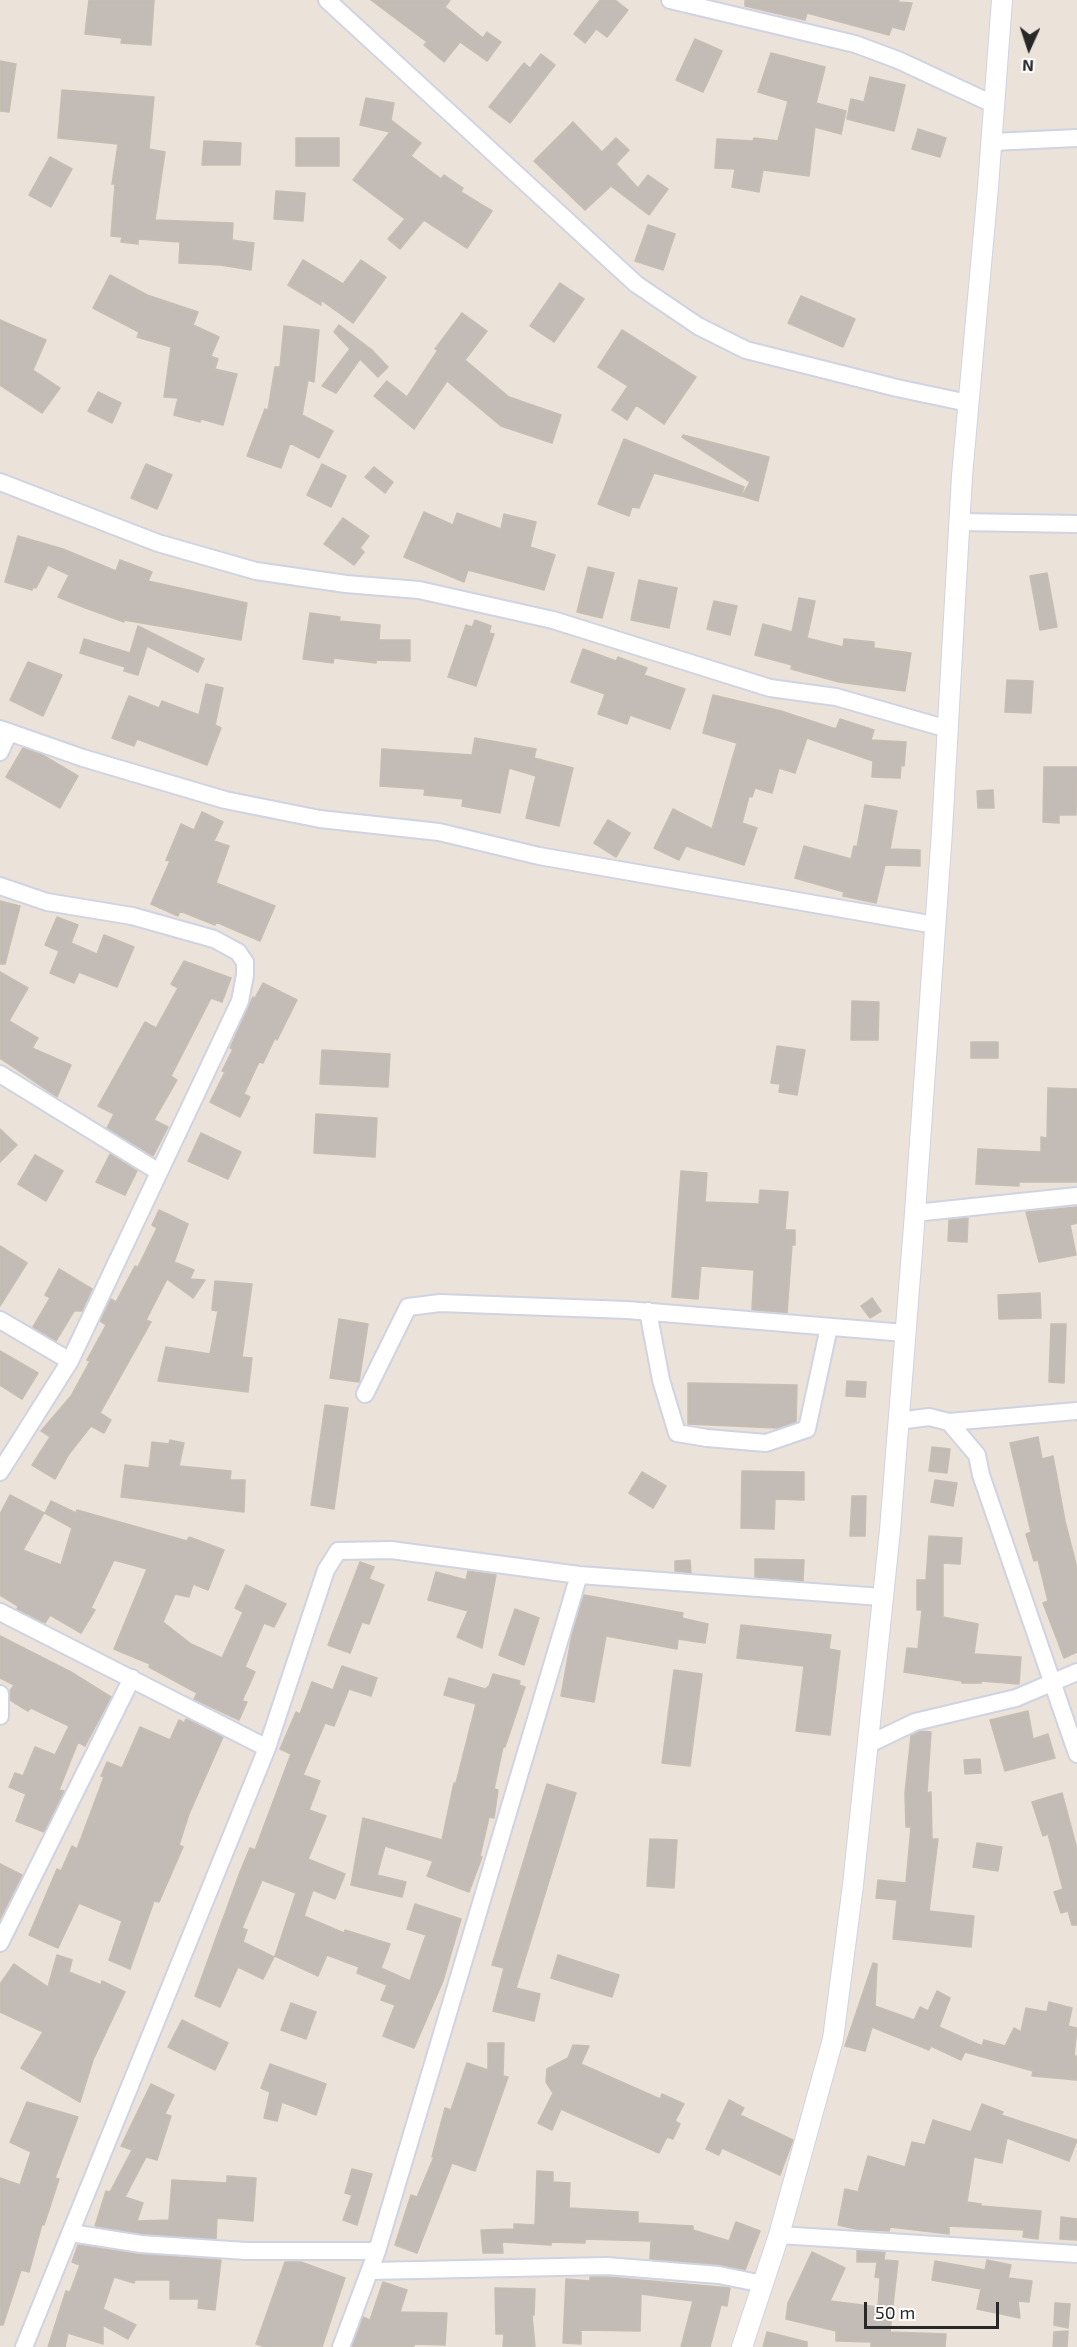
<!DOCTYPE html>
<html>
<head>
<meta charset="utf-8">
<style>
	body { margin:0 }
	#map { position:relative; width:1077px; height:2347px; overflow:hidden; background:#ebe2d9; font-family:"Exo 2",sans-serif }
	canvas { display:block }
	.north { position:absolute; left:999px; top:18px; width:60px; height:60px; -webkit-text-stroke:4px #fff; paint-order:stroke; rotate:183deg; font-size:16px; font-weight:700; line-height:24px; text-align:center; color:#282828 }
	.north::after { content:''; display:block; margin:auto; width:21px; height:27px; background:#282828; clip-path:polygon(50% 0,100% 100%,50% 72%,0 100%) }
	.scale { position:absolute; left:864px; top:2302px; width:135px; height:27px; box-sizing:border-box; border:3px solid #282828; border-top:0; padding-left:8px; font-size:18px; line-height:21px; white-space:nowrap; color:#282828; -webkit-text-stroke:4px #fff; paint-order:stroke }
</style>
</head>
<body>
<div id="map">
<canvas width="1077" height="2347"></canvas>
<div class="north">N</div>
<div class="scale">50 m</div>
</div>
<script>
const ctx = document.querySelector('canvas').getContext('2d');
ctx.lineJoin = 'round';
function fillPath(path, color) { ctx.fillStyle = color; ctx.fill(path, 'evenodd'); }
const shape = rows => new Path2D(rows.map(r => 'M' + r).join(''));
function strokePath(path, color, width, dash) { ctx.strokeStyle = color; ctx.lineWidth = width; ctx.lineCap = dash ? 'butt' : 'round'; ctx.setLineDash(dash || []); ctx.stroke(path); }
const building = shape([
	[89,0,154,0,151,45,121,43,122,38,85,34,89,0],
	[371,0,450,0,445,7,483,38,487,32,501,42,487,61,460,42,444,62,424,45,427,42,371,0],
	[600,0,615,0,628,10,607,37,596,29,585,43,574,34,600,0],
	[745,0,899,0,898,2,912,3,904,30,892,27,889,35,807,13,805,20,745,6,745,0],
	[695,39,722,51,703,92,676,80,695,39],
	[771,53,825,67,816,103,846,111,841,134,815,127,809,176,763,170,759,192,732,187,735,169,715,168,717,139,753,141,754,138,778,141,788,101,758,92,771,53],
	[541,54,555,65,510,123,489,107,524,63,530,68,541,54],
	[0,61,16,64,9,112,0,111,0,61],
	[870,77,905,85,894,131,847,119,851,99,864,102,870,77],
	[62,90,154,97,149,149,165,152,155,220,233,223,232,240,254,243,251,270,221,265,179,263,180,242,138,239,138,244,121,242,122,237,111,236,115,184,112,184,118,144,58,138,62,90],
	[366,98,394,103,391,120,421,143,411,156,441,179,444,175,463,188,461,192,492,211,467,248,424,220,400,249,388,239,405,219,353,180,390,132,360,125,366,98],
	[573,122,602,152,616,138,629,150,616,164,638,188,648,175,668,189,649,215,611,186,585,210,534,161,573,122],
	[918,129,946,138,940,157,912,149,918,129],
	[296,138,339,138,339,166,296,166,296,138],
	[204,141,241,143,240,165,202,165,204,141],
	[50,157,72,169,51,207,29,195,50,157],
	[276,191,305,193,303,221,274,219,276,191],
	[648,225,675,234,663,270,635,261,648,225],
	[303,260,343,284,361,260,386,277,353,323,321,300,321,305,288,285,303,260],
	[110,275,147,295,198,312,193,325,219,337,211,356,218,359,215,369,237,374,223,425,201,419,200,422,174,415,178,398,164,397,171,347,137,337,139,332,93,308,110,275],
	[560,283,584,299,554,342,530,326,560,283],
	[801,296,855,319,843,347,788,323,801,296],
	[462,313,487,331,465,360,509,397,561,415,552,443,501,426,447,381,414,429,374,396,387,381,407,397,438,350,435,349,462,313],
	[0,320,46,340,33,370,60,388,42,413,0,385,0,320],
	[339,325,372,350,388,367,378,377,360,359,336,393,322,386,350,349,334,332,339,325],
	[284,326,319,330,314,382,308,380,302,415,333,431,319,458,290,443,281,468,247,456,265,409,268,410,275,367,280,367,284,326],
	[622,330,696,377,664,424,636,405,627,420,612,410,628,386,598,367,622,330],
	[98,392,121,403,112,423,88,411,98,392],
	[683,435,769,457,758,501,742,496,750,482,682,437,683,435],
	[624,439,744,487,741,496,654,473,639,508,632,507,629,516,598,504,624,439],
	[146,464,172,475,157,509,131,498,146,464],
	[322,464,346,476,331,507,307,495,322,464],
	[374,467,393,482,385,493,365,477,374,467],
	[424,512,453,525,457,513,501,529,504,514,536,522,530,547,555,555,544,590,468,570,464,582,404,557,424,512],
	[343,518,369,536,360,548,364,552,354,565,324,544,343,518],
	[18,536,63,549,116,571,120,560,152,572,148,581,247,603,241,640,124,620,124,622,83,607,58,597,69,575,48,565,36,588,33,587,32,590,5,582,18,536],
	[588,567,614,573,602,618,577,612,588,567],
	[1047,573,1057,627,1040,630,1030,576,1047,573],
	[639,580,677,588,669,628,631,620,639,580],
	[799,598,815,601,807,638,843,647,844,639,874,642,874,648,911,653,905,691,839,682,791,669,792,665,755,655,763,624,792,632,799,598],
	[714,601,737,606,730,635,707,629,714,601],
	[310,613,340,617,339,621,380,625,379,640,410,640,410,661,376,660,376,663,334,658,333,663,303,659,310,613],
	[475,620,491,626,489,633,494,634,476,686,448,677,466,625,472,627,475,620],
	[138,626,204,659,198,672,147,646,138,675,124,671,125,667,80,653,84,639,130,653,138,626],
	[583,649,616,661,618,657,647,668,644,675,685,689,670,729,630,715,627,724,598,714,605,694,571,682,583,649],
	[28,662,62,675,43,716,10,700,28,662],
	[1007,680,1033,681,1031,713,1005,712,1007,680],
	[206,684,223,688,215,725,221,728,207,765,137,739,134,746,112,738,129,696,159,708,162,701,199,715,206,684],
	[713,695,781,711,836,729,840,719,874,730,871,740,906,742,904,766,901,765,900,778,872,777,873,761,807,738,795,773,779,768,772,793,755,788,752,797,749,796,742,823,757,828,744,865,686,846,679,860,654,848,673,809,712,829,737,743,703,733,713,695],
	[475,738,536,749,534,758,573,768,559,826,526,818,536,776,509,768,500,813,462,806,463,799,424,795,425,789,380,786,382,749,472,755,475,738],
	[23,748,41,754,78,776,60,808,6,777,23,748],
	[1044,767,1077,767,1076,815,1059,815,1059,823,1043,822,1044,767],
	[993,790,994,808,978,808,977,791,993,790],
	[865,805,897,811,890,849,920,850,920,866,885,865,876,903,843,896,844,892,795,878,804,846,851,859,854,846,857,847,865,805],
	[202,812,223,822,214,841,229,846,216,883,275,906,260,941,216,922,215,925,180,911,178,916,151,904,170,861,166,860,181,824,194,830,202,812],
	[608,820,630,833,616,857,594,843,608,820],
	[0,901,20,906,5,964,0,964,0,901],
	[57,917,78,925,71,943,97,954,104,935,134,947,117,987,79,972,74,983,50,973,59,951,45,945,57,917],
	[184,961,231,978,222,1002,211,998,171,1076,177,1080,154,1120,168,1127,153,1156,107,1128,114,1114,98,1106,145,1022,156,1028,178,988,171,984,184,961],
	[0,972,28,988,9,1021,38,1038,32,1048,71,1065,57,1097,0,1058,0,972],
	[263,983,297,1000,277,1040,275,1038,263,1063,259,1062,244,1094,250,1097,240,1117,210,1102,225,1072,222,1071,233,1049,230,1048,253,997,255,998,263,983],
	[852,1001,879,1002,878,1040,851,1040,852,1001],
	[971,1042,998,1042,998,1058,971,1058,971,1042],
	[777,1046,805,1050,797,1095,779,1092,780,1084,771,1083,777,1046],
	[322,1050,390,1054,388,1087,320,1084,322,1050],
	[1048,1088,1077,1089,1077,1182,1019,1182,1019,1186,976,1184,978,1149,1041,1152,1041,1137,1047,1138,1048,1088],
	[316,1114,377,1118,375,1157,314,1153,316,1114],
	[0,1129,17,1145,0,1162,0,1129],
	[201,1133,241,1152,228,1179,188,1161,201,1133],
	[110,1154,137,1171,125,1195,96,1182,110,1154],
	[35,1155,63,1171,46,1201,18,1184,35,1155],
	[681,1171,707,1173,705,1202,759,1204,760,1190,788,1192,785,1230,795,1230,795,1245,792,1245,787,1313,752,1310,754,1270,701,1266,698,1299,672,1297,681,1171],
	[1077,1207,1077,1223,1070,1225,1076,1255,1039,1262,1026,1212,1077,1207],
	[159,1210,188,1224,174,1262,194,1270,190,1279,205,1280,193,1298,167,1279,146,1320,151,1322,100,1413,111,1420,104,1433,91,1426,69,1454,55,1479,32,1465,50,1437,41,1431,71,1396,90,1361,87,1360,106,1325,100,1321,111,1299,116,1302,135,1266,138,1267,157,1228,152,1225,159,1210],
	[968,1218,967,1242,948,1241,949,1220,968,1218],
	[0,1246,27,1263,0,1306,0,1246],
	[59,1269,92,1289,82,1311,74,1311,56,1341,33,1327,50,1298,45,1295,59,1269],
	[215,1281,252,1284,242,1357,252,1358,248,1392,158,1381,166,1347,210,1354,218,1311,212,1310,215,1281],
	[1040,1293,1041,1318,999,1319,998,1295,1040,1293],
	[872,1298,881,1311,870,1318,861,1306,872,1298],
	[339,1319,368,1324,359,1382,330,1378,339,1319],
	[1051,1324,1066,1324,1064,1383,1049,1382,1051,1324],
	[0,1351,38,1373,22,1399,0,1385,0,1351],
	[847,1381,866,1382,865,1397,846,1396,847,1381],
	[688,1383,797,1385,796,1422,777,1428,688,1424,688,1383],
	[325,1405,348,1408,334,1509,311,1505,325,1405],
	[1038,1437,1042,1459,1053,1456,1065,1521,1077,1568,1077,1652,1064,1658,1043,1603,1048,1601,1038,1560,1034,1561,1026,1534,1031,1532,1010,1443,1038,1437],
	[170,1440,184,1443,179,1466,231,1471,230,1480,245,1480,244,1512,121,1497,125,1465,149,1468,152,1442,169,1444,170,1440],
	[932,1447,950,1449,947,1473,929,1471,932,1447],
	[742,1471,804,1472,804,1500,775,1499,774,1529,741,1528,742,1471],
	[642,1472,666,1486,653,1508,629,1493,642,1472],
	[935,1480,957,1483,953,1506,931,1502,935,1480],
	[10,1495,44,1513,23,1550,61,1565,72,1528,45,1513,51,1501,76,1513,77,1510,187,1541,189,1537,224,1550,208,1590,193,1584,189,1597,175,1594,163,1622,191,1644,222,1658,243,1612,235,1608,246,1585,286,1604,274,1627,264,1623,245,1667,255,1672,242,1701,247,1702,239,1720,194,1699,197,1693,149,1667,150,1664,114,1649,147,1569,114,1560,91,1608,95,1610,81,1633,50,1615,45,1623,17,1609,18,1606,0,1595,0,1514,10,1495],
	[852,1496,866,1496,865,1536,850,1536,852,1496],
	[929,1536,962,1538,960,1564,943,1563,943,1617,978,1624,974,1654,1021,1657,1019,1684,981,1681,981,1683,962,1683,962,1681,904,1672,907,1648,918,1649,922,1610,917,1610,917,1580,926,1580,929,1536],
	[755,1559,804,1560,803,1581,755,1577,755,1559],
	[690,1560,691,1573,675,1571,675,1561,690,1560],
	[360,1562,374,1567,369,1579,384,1585,369,1624,362,1622,350,1653,328,1645,360,1562],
	[468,1571,496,1575,482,1648,457,1637,468,1611,428,1600,436,1572,466,1580,468,1571],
	[584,1595,683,1613,682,1618,708,1624,705,1643,678,1639,677,1649,606,1636,594,1702,561,1696,572,1634,584,1595],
	[515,1609,539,1618,524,1665,499,1655,515,1609],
	[741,1625,831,1635,829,1649,840,1651,830,1735,796,1731,804,1666,737,1658,741,1625],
	[0,1636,71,1672,111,1697,85,1746,78,1742,59,1790,64,1791,44,1832,16,1821,26,1794,9,1787,15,1773,23,1776,35,1747,55,1755,69,1726,31,1708,28,1711,10,1700,10,1691,14,1685,0,1678,0,1636],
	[342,1666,377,1678,371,1696,349,1689,334,1726,325,1723,303,1775,320,1781,309,1810,326,1816,308,1859,345,1874,335,1899,313,1890,304,1916,344,1933,345,1930,390,1944,381,1968,410,1981,426,1935,407,1929,415,1904,461,1919,443,1981,414,2048,383,2036,395,2005,381,2000,387,1985,357,1973,359,1967,327,1955,318,1976,275,1956,296,1893,262,1880,242,1928,247,1930,243,1942,274,1957,263,1979,238,1967,220,2007,195,1996,240,1872,250,1848,255,1850,291,1754,280,1749,296,1712,300,1714,312,1682,333,1690,342,1666],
	[674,1670,702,1674,690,1766,662,1763,674,1670],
	[493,1674,520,1681,519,1685,525,1687,505,1747,503,1747,494,1789,498,1790,494,1818,489,1817,480,1856,482,1857,469,1892,427,1876,433,1861,385,1846,377,1875,406,1882,402,1897,351,1885,363,1818,442,1840,454,1783,456,1783,476,1704,444,1695,449,1678,485,1689,489,1686,493,1674],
	[1028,1711,1033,1739,1048,1734,1055,1758,1005,1771,990,1720,1028,1711],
	[186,1719,223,1737,189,1814,179,1845,183,1847,159,1902,154,1901,130,1969,109,1960,122,1921,79,1903,58,1948,29,1935,57,1869,61,1871,72,1846,77,1849,104,1777,101,1776,107,1762,122,1768,140,1727,170,1740,179,1720,184,1723,186,1719],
	[921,1731,931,1732,927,1793,931,1792,932,1839,938,1839,929,1911,974,1916,971,1947,893,1939,897,1900,876,1898,878,1880,906,1883,911,1827,906,1827,905,1793,911,1736,921,1731],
	[980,1759,981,1773,965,1774,964,1760,980,1759],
	[547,1784,576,1793,516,1988,540,1994,534,2021,493,2011,504,1968,492,1965,547,1784],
	[1062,1793,1077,1849,1077,1925,1072,1925,1068,1911,1061,1913,1054,1892,1063,1889,1048,1834,1043,1836,1032,1802,1062,1793],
	[650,1839,677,1840,674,1888,647,1886,650,1839],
	[977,1843,1002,1847,998,1871,973,1867,977,1843],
	[0,1864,22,1875,0,1919,0,1864],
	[57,1955,72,1960,69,1972,101,1985,102,1981,125,1992,93,2060,80,2102,21,2068,43,2032,0,2012,0,1984,14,1964,48,1987,57,1955],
	[558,1955,619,1975,612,1997,551,1978,558,1955],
	[873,1963,877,1964,875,2006,914,2020,920,2007,928,2011,937,1991,950,1998,939,2027,982,2046,984,2040,1005,2046,1014,2028,1021,2032,1026,2008,1047,2012,1049,2002,1072,2008,1068,2026,1077,2028,1074,2056,1077,2056,1077,2080,1032,2076,1033,2071,965,2052,961,2060,931,2046,929,2050,872,2027,865,2051,845,2046,873,1963],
	[291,2003,316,2012,306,2039,281,2030,291,2003],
	[182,2020,228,2043,215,2070,168,2047,182,2020],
	[488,2043,504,2043,503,2076,508,2077,475,2171,452,2163,417,2253,395,2245,411,2195,417,2197,434,2157,432,2157,445,2108,451,2110,467,2063,488,2070,488,2043],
	[573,2045,589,2046,581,2064,660,2099,662,2094,684,2104,675,2121,680,2124,673,2139,667,2137,659,2153,561,2109,552,2130,538,2123,553,2093,546,2082,547,2069,568,2058,573,2045],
	[270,2064,326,2084,316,2115,282,2102,277,2121,264,2118,270,2092,261,2088,270,2064],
	[151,2084,174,2095,165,2114,171,2116,157,2160,146,2157,125,2197,143,2203,137,2221,169,2220,172,2180,227,2183,227,2176,256,2178,253,2221,217,2218,216,2239,142,2234,95,2226,106,2191,110,2192,132,2150,121,2146,151,2084],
	[729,2100,744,2108,740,2115,793,2140,780,2175,722,2148,719,2155,706,2149,729,2100],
	[27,2102,78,2117,55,2178,59,2179,44,2225,42,2224,29,2272,21,2270,3,2325,0,2325,0,2178,20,2185,31,2152,10,2142,27,2102],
	[982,2104,1003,2112,1001,2115,1077,2140,1069,2161,1007,2138,1002,2163,974,2157,967,2202,981,2204,981,2206,1041,2211,1038,2239,1023,2237,1024,2230,949,2226,949,2234,890,2227,889,2231,856,2229,838,2225,845,2189,858,2192,868,2156,905,2167,912,2142,925,2145,933,2120,971,2132,982,2104],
	[352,2169,372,2174,357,2225,343,2220,352,2195,345,2193,352,2169],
	[537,2171,553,2172,553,2182,570,2183,569,2208,638,2212,638,2223,693,2226,693,2230,729,2241,736,2222,760,2231,745,2270,720,2265,650,2259,651,2241,585,2239,585,2243,551,2242,551,2245,502,2242,503,2253,483,2253,481,2230,514,2229,514,2224,535,2225,537,2171],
	[1061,2217,1077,2219,1077,2240,1060,2239,1061,2217],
	[78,2245,140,2254,221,2260,215,2310,198,2308,199,2299,170,2299,170,2280,135,2280,134,2283,114,2277,103,2309,136,2325,128,2339,103,2325,103,2344,68,2333,65,2347,48,2347,66,2291,70,2292,80,2265,72,2262,78,2245],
	[857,2250,885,2252,884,2260,898,2261,890,2332,946,2334,945,2347,871,2347,871,2342,836,2341,836,2331,786,2319,788,2303,812,2252,845,2268,830,2301,878,2307,880,2278,875,2277,877,2262,857,2262,857,2250],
	[987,2260,1011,2265,1008,2278,1032,2281,1029,2302,1018,2301,1020,2318,977,2309,981,2289,932,2280,935,2261,985,2270,987,2260],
	[285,2262,301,2262,345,2278,322,2347,265,2347,256,2344,285,2262],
	[590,2277,607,2277,730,2288,727,2306,721,2305,710,2347,681,2347,693,2301,641,2294,640,2331,581,2330,581,2344,563,2343,566,2279,590,2281,590,2277],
	[383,2282,407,2290,400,2312,447,2313,445,2345,414,2344,414,2347,352,2347,363,2317,370,2320,383,2282],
	[495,2288,535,2289,534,2315,532,2315,535,2347,503,2347,504,2334,496,2334,495,2288],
	[1055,2303,1070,2304,1068,2328,1054,2325,1055,2303],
	[1068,2331,1067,2347,1053,2347,1054,2332,1068,2331],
	[767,2332,807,2342,807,2347,763,2347,767,2332]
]);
const minor = shape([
	[327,0,636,284,698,326,746,350,897,388,968,403],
	[670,0,855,44,898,60,995,105],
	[992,142,1077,138],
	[0,482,158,543,256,571,346,584,419,590,553,620,770,688,836,697,948,729],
	[959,522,1077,524],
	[0,729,83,758,225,800,320,819,439,832,539,856,935,925],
	[0,752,9,732],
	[0,886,47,902,132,916,214,939,238,952,245,962,245,975,240,1001,70,1361,0,1472],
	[0,1074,159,1172],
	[915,1213,1077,1196],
	[648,1311,661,1380,677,1433,707,1438,766,1443,807,1429,829,1327],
	[0,1320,70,1361],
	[365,1394,408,1307,440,1303,627,1310,905,1333],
	[898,1421,929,1417,949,1422,977,1455,981,1475,1077,1754],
	[949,1422,1077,1411],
	[0,1612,267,1748],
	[0,1694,0,1716],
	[867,1745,915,1722,1016,1698,1077,1672],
	[0,1943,132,1678],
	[71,2233,141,2244,246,2251,377,2251],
	[779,2235,1077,2254],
	[370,2271,607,2266,719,2275,763,2284],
	[24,2347,267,1748,326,1570,338,1551,391,1550,579,1575,882,1597],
	[341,2347,377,2251,579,1575]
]);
const tertiary = shape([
	[742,2347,779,2235,833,2039,853,1885,890,1530,915,1213,942,831,962,476,988,187,1002,0]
]);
fillPath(building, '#c3bcb6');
strokePath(building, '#c6beb3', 1.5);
strokePath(minor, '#cfd3e2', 20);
strokePath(tertiary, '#cfd3e2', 22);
strokePath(minor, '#fff', 16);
strokePath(tertiary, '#fff', 20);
</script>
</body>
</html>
